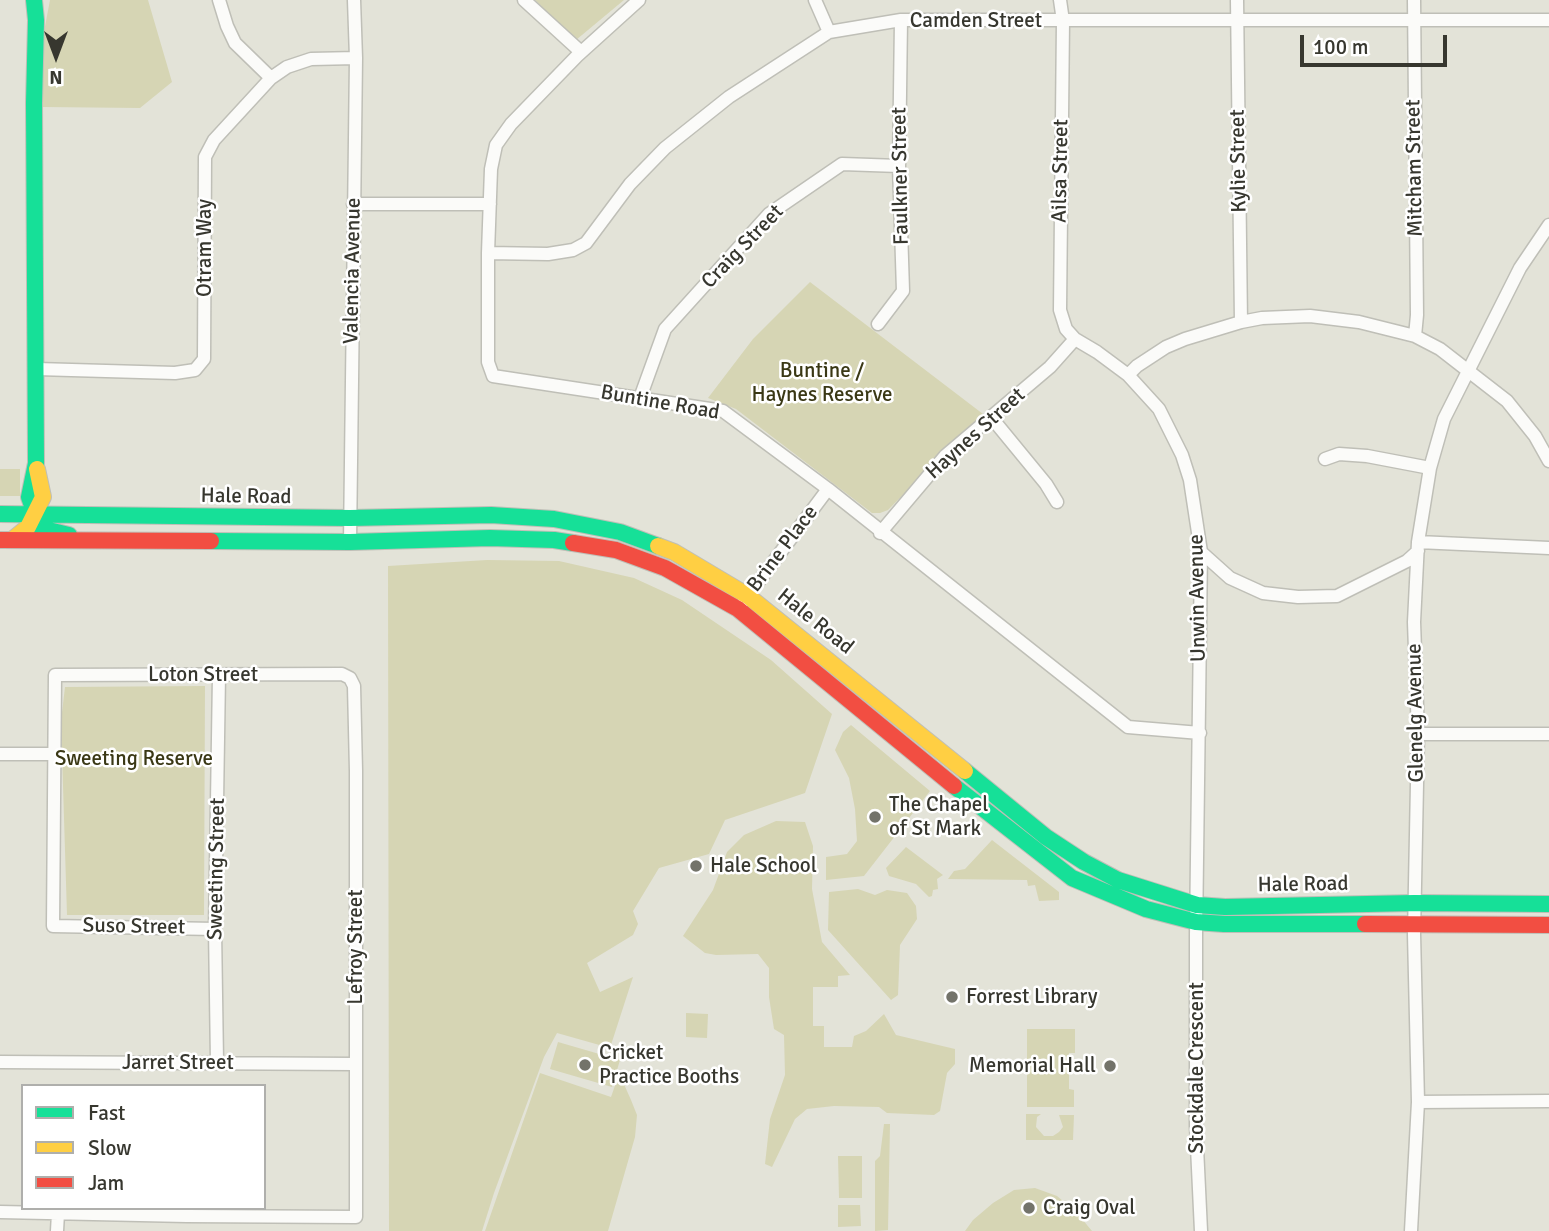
<!DOCTYPE html>
<html>
<head>
<meta charset="utf-8">
<style>
	body { margin:0 }
	#map { position:relative; width:1549px; height:1231px; overflow:hidden; background:#e3e3d8; font-family:Signika,sans-serif }
	canvas { display:block }
	.legend { position:absolute; left:21px; top:1084px; width:245px; height:126px; box-sizing:border-box; background:#fff; border:2px solid #afafac; margin:0; padding:9px 12px; list-style:none; font-size:21px; color:#37372f }
	.legend li { display:flex; align-items:center; gap:14px; height:35px }
	.legend b { width:35px; border:2px solid #afafac }
	.north { position:absolute; left:21px; top:21px; width:70px; height:70px; -webkit-text-stroke:5px #fff; paint-order:stroke; rotate:180deg; font-size:19px; font-weight:700; line-height:28px; text-align:center; color:#37372f }
	.north::after { content:''; display:block; margin:auto; width:24px; height:32px; background:#37372f; clip-path:polygon(50% 0,100% 100%,50% 72%,0 100%) }
	.scale { position:absolute; left:1300px; top:35px; width:147px; height:32px; box-sizing:border-box; border:4px solid #37372f; border-top:0; padding-left:9px; font-size:21px; line-height:24px; white-space:nowrap; color:#37372f; -webkit-text-stroke:5px #fff; paint-order:stroke }
</style>
</head>
<body>
<div id="map">
<canvas width="1549" height="1231"></canvas>
<ul class="legend">
<li><b style="height:9px;background:#16e098"></b>Fast</li>
<li><b style="height:9px;background:#ffcf43"></b>Slow</li>
<li><b style="height:9px;background:#f24e42"></b>Jam</li>
</ul>
<div class="north">N</div>
<div class="scale">100 m</div>
</div>
<script>
const ctx = document.querySelector('canvas').getContext('2d');
ctx.lineJoin = 'round';
function fillPath(path, color) { ctx.fillStyle = color; ctx.fill(path, 'evenodd'); }
const shape = rows => new Path2D(rows.map(r => 'M' + r).join(''));
function strokePath(path, color, width, dash) { ctx.strokeStyle = color; ctx.lineWidth = width; ctx.lineCap = dash ? 'butt' : 'round'; ctx.setLineDash(dash || []); ctx.stroke(path); }
function drawText(font, color, halo, rows, align = 'center') {
  ctx.font = font + ' Signika,sans-serif'; ctx.lineWidth = 5; ctx.setLineDash([]); ctx.textBaseline = 'middle'; ctx.strokeStyle = halo; ctx.fillStyle = color; for (const [text, x, y, turn = 0] of rows) {
    ctx.save(); ctx.translate(x, y); ctx.rotate((+turn || 0) * Math.PI / 180); ctx.textAlign = isNaN(turn) ? turn : align; if (halo) ctx.strokeText(text, 0, 0); ctx.fillText(text, 0, 0); ctx.restore();
  }
}
const green = shape([
	[50,0,148,0,172,82,140,108,43,107,43,37],
	[535,0,624,0,576,40],
	[810,282,983,414,888,510,880,513,872,513,736,409,708,398,753,339],
	[0,469,20,469,20,496,0,496],
	[487,560,559,561,634,578,682,600,771,660,832,714,805,793,725,820,709,854,659,868,633,911,638,924,633,935,587,963,600,992,633,977,610,1048,557,1033,544,1057,494,1193,482,1231,389,1231,388,566],
	[205,686,204,915,67,915,61,721,65,687],
	[851,725,930,791,864,876,826,880,826,857,847,854,857,841,855,809,849,778,835,750,843,732],
	[776,821,805,822,813,846,812,889,822,942,850,975,838,976,838,987,813,987,813,1026,824,1026,824,1047,852,1047,854,1036,866,1031,884,1014,896,1035,955,1049,955,1064,947,1073,940,1111,934,1115,887,1113,879,1107,834,1106,807,1109,795,1119,772,1167,765,1164,770,1119,785,1075,784,1035,774,1029,769,997,769,968,758,954,716,955,705,953,683,936,713,890,727,852,744,835],
	[992,840,1059,892,1059,900,1039,901,1035,885,1028,886,1027,880,948,879,954,871,965,869],
	[906,847,943,875,937,879,938,889,933,890,932,896,929,897,916,884,889,876,886,868],
	[858,889,875,895,887,890,907,893,916,906,917,919,900,945,898,995,891,1000,828,930,829,892],
	[686,1013,708,1014,707,1038,686,1037],
	[1027,1029,1075,1029,1075,1053,1069,1053,1069,1089,1074,1090,1074,1107,1027,1107],
	[558,1042,620,1060,612,1087,550,1069],
	[540,1073,611,1097,617,1080,623,1082,631,1100,637,1115,635,1137,608,1231,485,1231],
	[1026,1114,1041,1114,1037,1117,1036,1127,1044,1136,1053,1136,1059,1132,1063,1127,1059,1115,1074,1115,1073,1140,1026,1140],
	[884,1124,890,1124,888,1230,875,1231,875,1161,880,1156],
	[838,1156,862,1156,862,1198,839,1198],
	[1035,1188,1057,1196,1077,1213,1092,1231,965,1231,973,1220,993,1203,1014,1190],
	[838,1205,860,1205,861,1226,838,1227]
]);
const street = shape([
	[219,0,227,26,235,43,271,78],
	[524,0,581,52],
	[639,0,577,56,511,124,496,145,491,169,488,253,488,362,493,376,723,411,828,489,1128,727,1200,733],
	[815,0,829,32],
	[1060,0,1063,21,1060,310,1066,329,1075,339,1097,352,1128,375,1159,409,1182,455,1190,480,1201,552,1196,935,1196,1126,1201,1231],
	[1237,0,1241,322],
	[1414,0,1417,315,1415,336],
	[353,204,490,204],
	[488,253,548,254,573,250,586,243,630,184,665,148,729,97,829,32,901,20,1549,20],
	[878,324,903,291,899,166,901,20],
	[37,369,175,373,195,370,204,359,205,157,214,140,271,78,287,67,311,59,356,58],
	[1128,375,1137,366,1166,347,1185,339,1241,322,1262,318,1310,316,1359,322,1415,336,1440,349,1507,401,1535,436,1549,461],
	[640,398,665,329,769,214,842,164,899,166],
	[991,417,1046,484,1057,502],
	[1325,459,1339,454,1367,456,1430,468],
	[880,533,945,456,1050,367,1075,339],
	[350,542,356,58,354,0],
	[1418,542,1549,548],
	[1201,552,1230,578,1263,593,1298,597,1337,596,1407,561,1418,551],
	[744,601,828,489],
	[1418,734,1549,734],
	[0,754,54,754],
	[0,1062,355,1064],
	[217,1062,215,929,219,675],
	[1418,1102,1549,1101],
	[0,1212,187,1216,356,1217,356,771,354,686,350,678,342,674,55,675,53,926,215,929],
	[57,1231,58,1213],
	[1411,1231,1418,1102,1414,934,1418,734,1414,622,1418,542,1430,468,1444,419,1520,268,1549,225]
]);
const fast = shape([
	[34,0,36,20,34,103,36,463,29,497,40,528,69,535],
	[0,514,350,518,491,515,554,519,620,532,658,546],
	[211,541,350,542,490,538,554,540,573,543],
	[965,771,1046,837,1084,862,1118,880,1197,905,1225,907,1414,903,1549,904],
	[954,786,1072,878,1146,909,1196,922,1224,924,1365,924]
]);
const slow = shape([
	[12,540,28,527,43,497,37,469],
	[658,546,674,552,748,596,965,771]
]);
const jam = shape([
	[0,540,211,541],
	[573,543,616,550,665,568,738,609,954,786],
	[1365,924,1549,925]
]);
const markers = [
	[875,817,7,"#73736a"],
	[696,866,7,"#73736a"],
	[952,997,7,"#73736a"],
	[585,1065,7,"#73736a"],
	[1110,1066,7,"#73736a"],
	[1029,1208,7,"#73736a"]
];
const streetNames = [
	["Camden Street",976,21],
	["Kylie Street",1239,161,-91],
	["Mitcham Street",1415,168,-91],
	["Ailsa Street",1061,171,-89],
	["Faulkner Street",901,176,-91],
	["Craig Street",743,247,-46],
	["Otram Way",205,248,-90],
	["Valencia Avenue",353,271,-89],
	["Buntine Road",660,403,10],
	["Haynes Street",976,434,-42],
	["Hale Road",246,497,1],
	["Brine Place",783,549,-53],
	["Unwin Avenue",1198,598,-91],
	["Hale Road",815,622,39],
	["Loton Street",203,675],
	["Glenelg Avenue",1416,713,-91],
	["Sweeting Street",217,869,-89],
	["Hale Road",1303,885,-1],
	["Suso Street",134,927,1],
	["Lefroy Street",356,947,-90],
	["Jarret Street",178,1063],
	["Stockdale Crescent",1197,1068,-90]
];
const parkNames = [
	["Buntine /",822,371],
	["Haynes Reserve",822,395],
	["Sweeting Reserve",134,759]
];
const poiNames = [
	["The Chapel",889,805],
	["of St Mark",889,829],
	["Hale School",710,866],
	["Forrest Library",966,997],
	["Cricket",599,1053],
	["Practice Booths",599,1077],
	["Memorial Hall",1096,1066,"right"],
	["Craig Oval",1043,1208]
];
fillPath(green, '#d6d5b4');
strokePath(street, '#bfbfb7', 15);
strokePath(fast, '#bfbfb7', 18);
strokePath(slow, '#bfbfb7', 18);
strokePath(jam, '#bfbfb7', 18);
strokePath(street, '#fbfbf9', 12);
strokePath(fast, '#16e098', 16);
strokePath(slow, '#ffcf43', 16);
strokePath(jam, '#f24e42', 16);
for (const [x, y, r, color] of markers) { const dot = new Path2D(); dot.arc(x, y, r, 0, 2 * Math.PI); ctx.fillStyle = color; ctx.fill(dot); strokePath(dot, '#fff', 2.5); }
drawText('21px', '#37372f', '#fff', streetNames);
drawText('21px', '#3a3815', '#fff', parkNames);
drawText('21px', '#37372f', '#fff', poiNames, 'left');
</script>
</body>
</html>
